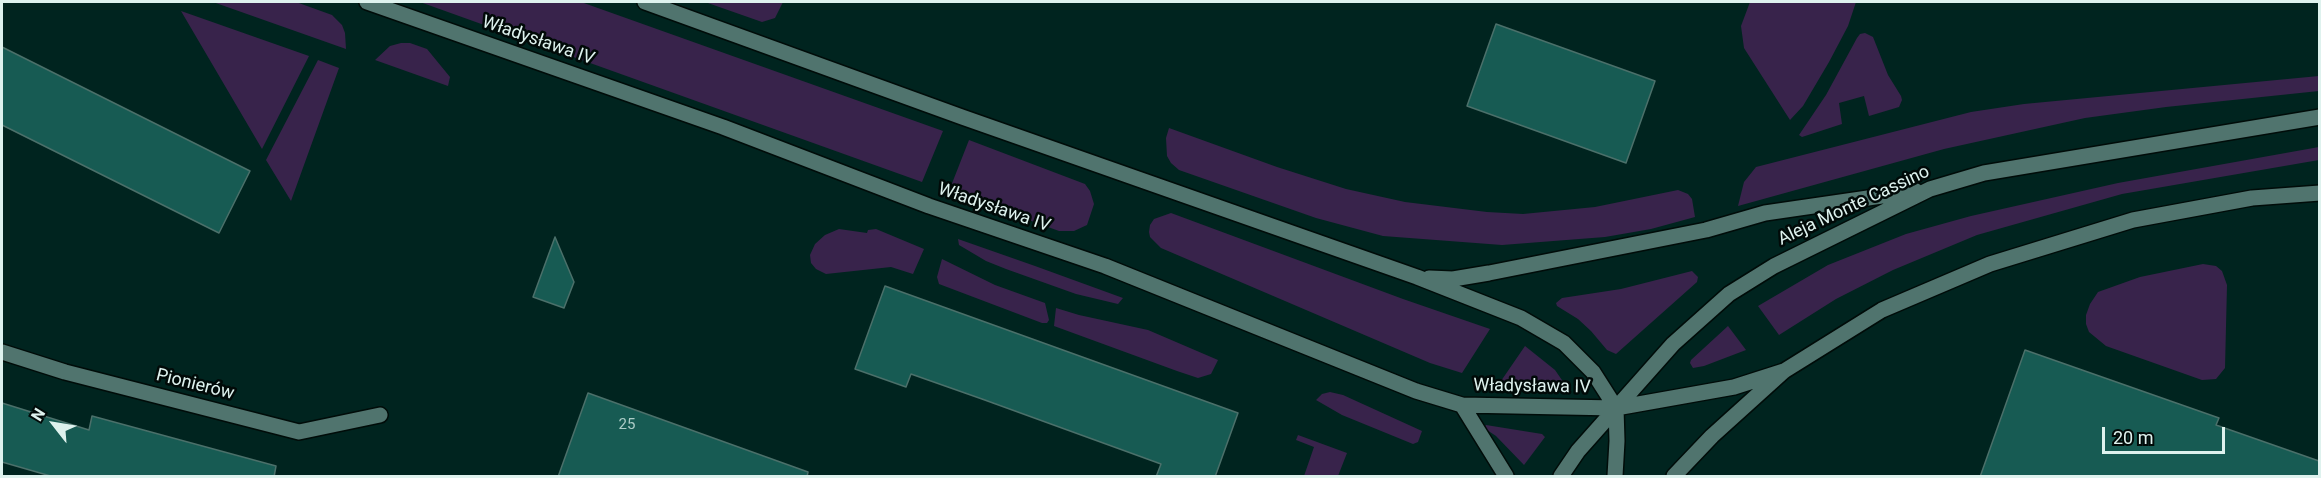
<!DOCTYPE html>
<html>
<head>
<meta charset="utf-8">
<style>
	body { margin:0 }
	#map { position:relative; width:2321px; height:478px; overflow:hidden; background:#00241f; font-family:Roboto,sans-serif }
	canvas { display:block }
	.frame { position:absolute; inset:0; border:3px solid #def2ee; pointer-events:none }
	.north { position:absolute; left:24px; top:394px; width:60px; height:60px; -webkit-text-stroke:4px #010a08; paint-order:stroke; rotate:301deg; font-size:16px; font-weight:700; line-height:24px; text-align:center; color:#def2ee }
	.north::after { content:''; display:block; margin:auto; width:21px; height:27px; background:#def2ee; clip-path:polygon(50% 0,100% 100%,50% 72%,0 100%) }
	.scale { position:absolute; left:2102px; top:427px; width:123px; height:27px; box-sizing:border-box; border:3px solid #def2ee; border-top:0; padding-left:8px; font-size:18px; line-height:21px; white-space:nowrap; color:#def2ee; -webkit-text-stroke:4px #010a08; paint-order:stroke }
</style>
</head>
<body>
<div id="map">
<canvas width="2321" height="478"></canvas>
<div class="frame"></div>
<div class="north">N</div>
<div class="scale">20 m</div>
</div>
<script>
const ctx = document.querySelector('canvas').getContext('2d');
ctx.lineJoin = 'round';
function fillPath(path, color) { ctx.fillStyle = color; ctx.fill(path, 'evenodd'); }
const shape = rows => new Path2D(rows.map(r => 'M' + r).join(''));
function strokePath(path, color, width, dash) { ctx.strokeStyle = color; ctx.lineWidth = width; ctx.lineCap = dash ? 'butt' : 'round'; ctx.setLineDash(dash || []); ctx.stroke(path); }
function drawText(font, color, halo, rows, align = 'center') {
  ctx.font = font + ' Roboto,sans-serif'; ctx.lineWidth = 5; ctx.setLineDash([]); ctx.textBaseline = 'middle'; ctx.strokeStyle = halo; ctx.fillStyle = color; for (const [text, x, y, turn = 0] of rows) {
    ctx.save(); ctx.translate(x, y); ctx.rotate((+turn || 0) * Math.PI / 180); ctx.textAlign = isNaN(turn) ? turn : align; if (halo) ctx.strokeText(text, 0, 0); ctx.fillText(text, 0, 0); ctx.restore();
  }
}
const green = shape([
	[213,2,296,2,332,15,342,25,345,33,346,49],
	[420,2,581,2,943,131,922,182],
	[705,2,783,2,775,18,762,22],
	[1750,2,1856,2,1848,26,1829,62,1803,106,1790,120,1744,48,1741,26],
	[181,11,309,56,262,149],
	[1865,33,1873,37,1888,75,1901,96,1902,100,1899,107,1869,116,1864,96,1839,103,1842,124,1802,137,1799,135,1826,95,1857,38,1860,34],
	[401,43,410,43,427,49,450,77,448,86,375,60,390,46],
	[318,60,339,68,291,201,266,160],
	[2319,76,2319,91,2166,107,2085,118,1944,149,1738,206,1744,182,1756,167,1971,112,2024,104],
	[1169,128,1277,167,1346,189,1405,202,1487,212,1523,214,1595,207,1678,190,1688,194,1692,199,1695,217,1651,229,1605,237,1502,245,1383,236,1316,218,1179,170,1171,163,1167,156,1166,138],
	[969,140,1085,184,1090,191,1094,204,1087,225,1074,231,1059,231,949,191],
	[2319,147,2319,160,2122,194,1977,235,1893,270,1836,299,1779,335,1758,306,1828,265,1906,234,1971,216,2118,183],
	[1171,213,1403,299,1490,329,1462,373,1430,363,1161,248,1150,237,1149,232,1150,225,1154,219],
	[839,229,867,233,868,230,876,229,924,249,913,274,891,267,826,274,816,269,811,263,810,255,815,244,825,235],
	[958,239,1035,266,1123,298,1118,304,1076,294,1006,269,986,261,959,245],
	[942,259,995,285,1045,303,1049,320,1047,323,1042,323,939,284,937,277],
	[2203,264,2216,266,2222,271,2227,285,2225,368,2216,379,2202,380,2106,346,2089,332,2086,324,2086,315,2090,304,2098,292,2140,277],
	[1692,271,1698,277,1697,282,1616,354,1607,350,1591,331,1578,319,1557,306,1556,303,1562,298,1621,289],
	[1056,308,1079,315,1148,330,1218,360,1211,374,1198,378,1177,371,1054,326],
	[1728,326,1746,350,1704,366,1693,368,1690,363,1691,360],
	[1525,346,1555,370,1564,383,1563,385,1542,385,1501,381],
	[1330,392,1343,395,1422,431,1418,442,1413,444,1342,415,1316,400,1322,394],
	[1486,425,1542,434,1545,437,1524,465,1496,436,1484,428],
	[1298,435,1347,453,1338,476,1304,476,1314,447,1296,440]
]);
const building = shape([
	[1496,24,1655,81,1626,163,1467,106,1496,24],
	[2,47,250,171,219,233,2,125,2,47],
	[555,237,574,282,564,308,533,297,555,237],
	[885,286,1238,413,1215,477,1156,477,1161,464,982,399,911,374,906,387,855,369,885,286],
	[2025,350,2219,418,2216,425,2319,461,2319,477,1980,477,2025,350],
	[588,393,808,472,807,477,558,477,588,393],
	[2,403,89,430,92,416,276,466,274,477,54,477,2,462,2,403]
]);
const street = shape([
	[2,352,65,372,299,432,380,415]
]);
const secondary = shape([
	[367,2,723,127,929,206,1105,266,1416,391,1462,405,1616,408,1734,387,1784,371],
	[645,2,962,117,1417,277,1521,318,1564,343,1593,372,1616,408,1617,441,1615,476],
	[1429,278,1453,279,1489,273,1706,230,1765,213,1916,191],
	[1462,405,1506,476],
	[1561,476,1578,451,1673,344,1729,294,1774,266,1930,189,1984,173,2320,117],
	[1674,476,1712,436,1784,371,1882,310,1990,264,2133,220,2252,198,2320,193]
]);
const numberNames = [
	["25",627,425]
];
const streetNames = [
	["Władysława IV",538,41,19],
	["Aleja Monte Cassino",1854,206,-25],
	["Władysława IV",994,208,19],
	["Pionierów",195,385,14],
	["Władysława IV",1532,387,1]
];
fillPath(green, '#38234b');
fillPath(building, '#175b53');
strokePath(building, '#4b706a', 1.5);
strokePath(street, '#000c09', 18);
strokePath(secondary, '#000c09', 18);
strokePath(street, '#50746e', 15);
strokePath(secondary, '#50746e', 15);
drawText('15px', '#acccc7', null, numberNames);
drawText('18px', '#def2ee', '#010a08', streetNames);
</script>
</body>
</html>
